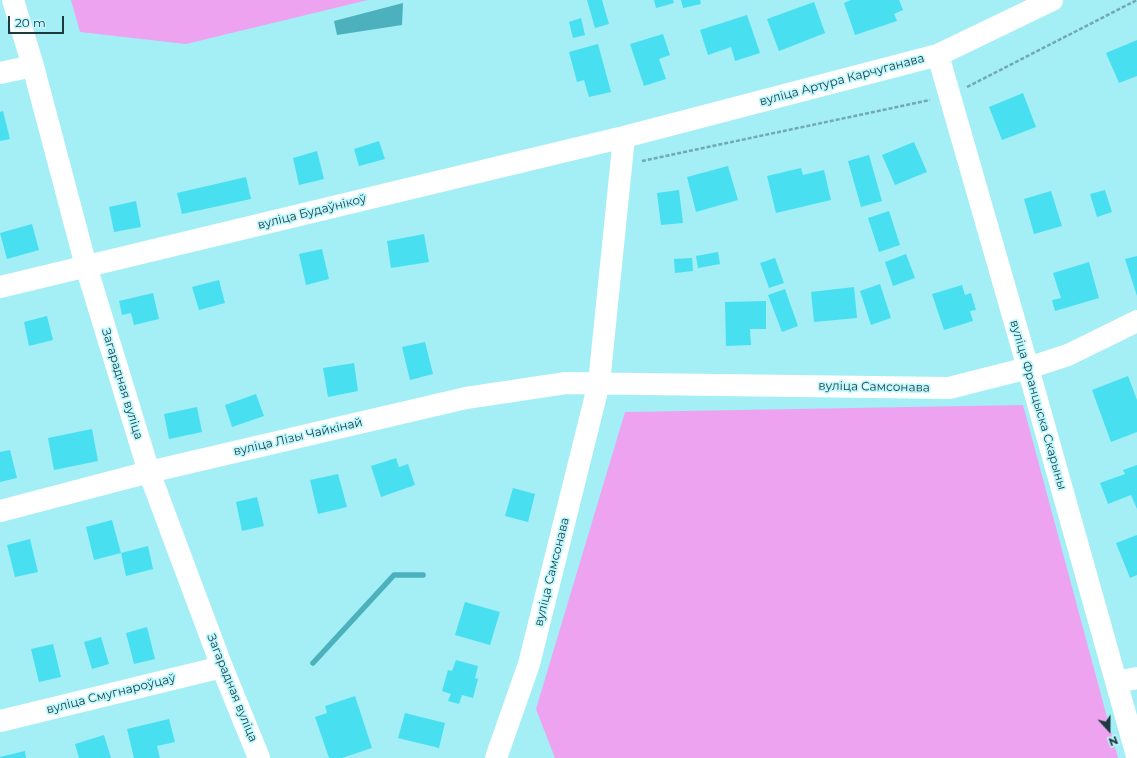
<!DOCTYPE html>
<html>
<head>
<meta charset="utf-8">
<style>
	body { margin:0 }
	#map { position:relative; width:1137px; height:758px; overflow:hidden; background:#a4eef6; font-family:Montserrat,sans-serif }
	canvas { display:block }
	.north { position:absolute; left:1089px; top:710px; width:40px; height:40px; -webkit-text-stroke:3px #bef8ff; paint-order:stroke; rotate:159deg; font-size:11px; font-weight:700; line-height:16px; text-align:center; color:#1d3b3f }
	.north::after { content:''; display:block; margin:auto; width:14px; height:18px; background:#1d3b3f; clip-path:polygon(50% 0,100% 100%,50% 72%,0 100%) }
	.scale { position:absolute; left:8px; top:16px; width:56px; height:18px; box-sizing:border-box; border:2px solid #1d3b3f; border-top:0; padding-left:5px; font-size:12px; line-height:14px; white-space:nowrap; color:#1d3b3f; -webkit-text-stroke:3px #bef8ff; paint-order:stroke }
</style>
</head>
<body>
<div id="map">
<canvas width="1137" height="758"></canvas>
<div class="north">N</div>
<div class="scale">20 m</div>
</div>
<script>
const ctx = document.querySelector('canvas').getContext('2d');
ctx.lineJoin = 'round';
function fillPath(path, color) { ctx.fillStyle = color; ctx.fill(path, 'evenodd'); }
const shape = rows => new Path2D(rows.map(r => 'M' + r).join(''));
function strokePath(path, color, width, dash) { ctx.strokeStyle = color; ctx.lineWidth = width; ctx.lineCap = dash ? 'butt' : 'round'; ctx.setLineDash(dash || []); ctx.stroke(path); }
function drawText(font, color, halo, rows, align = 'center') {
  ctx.font = font + ' Montserrat,sans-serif'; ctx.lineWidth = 3.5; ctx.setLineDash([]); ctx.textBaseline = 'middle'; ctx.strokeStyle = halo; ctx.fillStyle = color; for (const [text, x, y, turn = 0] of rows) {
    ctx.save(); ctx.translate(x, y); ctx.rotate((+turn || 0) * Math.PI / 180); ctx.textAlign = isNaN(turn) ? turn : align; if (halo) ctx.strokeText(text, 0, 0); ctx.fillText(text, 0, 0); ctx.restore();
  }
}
const green = shape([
	[71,0,368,0,186,44,80,32],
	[1023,405,1118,758,555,758,536,709,625,412]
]);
const water = shape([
	[403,3,402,25,337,35,334,21]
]);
const stream = shape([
	[313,663,394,575,423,575]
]);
const building = shape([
	[587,0,602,0,609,24,595,28],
	[654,0,673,0,674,3,656,8],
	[681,0,700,0,701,4,683,8],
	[851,0,899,0,903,10,894,14,897,21,855,35,844,3],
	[814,2,825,33,779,51,767,19],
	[747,15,760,53,735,61,731,47,708,55,700,30],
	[581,18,585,35,573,38,569,22],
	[663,34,670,55,659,59,666,79,644,86,630,44],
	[1137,40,1137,76,1119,83,1106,53],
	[598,44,611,92,589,97,584,80,577,82,569,52],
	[1023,93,1036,127,1002,140,989,107],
	[3,111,10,139,0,141,0,112],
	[379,141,385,159,359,166,354,149],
	[914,142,927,172,895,185,882,155],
	[317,151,324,179,299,185,293,158],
	[869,155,882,201,861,207,848,161],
	[728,166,738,200,696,212,687,177],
	[801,168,803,175,824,170,831,200,776,213,767,176],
	[246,177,251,199,182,214,177,193],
	[679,190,683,223,661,225,657,193],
	[1105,190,1112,212,1097,217,1090,194],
	[1051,191,1062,226,1034,234,1024,199],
	[136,201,141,227,114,232,109,207],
	[889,211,900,245,879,252,868,218],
	[32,224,39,250,7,259,0,233],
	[424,234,429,262,391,268,387,241],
	[322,249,329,279,306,285,299,254],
	[718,252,720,264,698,268,696,256],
	[906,254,915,278,893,286,885,262],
	[1137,256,1137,296,1125,259],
	[692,258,693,271,675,273,674,259],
	[775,258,784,283,769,288,760,263],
	[1089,262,1099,298,1055,311,1052,300,1061,298,1053,273],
	[219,280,225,303,199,310,192,287],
	[880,284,891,318,871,325,860,291],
	[962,285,965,295,971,293,976,310,970,311,973,321,944,330,932,294],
	[854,287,857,318,814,322,811,292],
	[785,289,798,326,782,332,768,295],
	[153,293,159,319,134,325,131,313,122,315,119,301],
	[766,301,766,329,750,329,751,345,726,346,725,302],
	[47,316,53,340,29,346,24,322],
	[425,342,433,374,410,380,402,347],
	[354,363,358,391,328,397,323,368],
	[1128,376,1137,400,1137,432,1111,442,1092,390],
	[256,394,264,416,232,427,225,405],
	[197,407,202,432,169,439,164,414],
	[92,429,98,461,54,470,48,438],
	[10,450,17,478,0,482,0,452],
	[396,458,399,467,408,464,415,485,381,497,371,466],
	[1137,465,1137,509,1131,495,1108,504,1100,483,1125,474,1123,470],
	[338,474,347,507,318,514,310,480],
	[513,488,535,494,528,522,505,516],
	[257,497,264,526,242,531,236,502],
	[112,520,121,553,94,560,86,527],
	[1137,535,1137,575,1130,578,1116,543],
	[30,539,38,572,15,577,7,545],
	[148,546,153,569,126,576,121,553],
	[465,602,500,612,490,645,455,635],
	[147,627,155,659,134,664,126,633],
	[101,637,109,664,92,669,84,642],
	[53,644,61,677,39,682,31,649],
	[456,660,478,666,475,678,478,679,473,698,462,695,459,704,448,701,451,694,442,691,448,670,452,671],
	[355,696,372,748,342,758,329,758,315,717,327,713,325,706],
	[405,713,445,723,439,748,398,738],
	[169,719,175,742,157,746,160,758,134,758,127,729],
	[104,735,111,758,79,758,75,744],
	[25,751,26,758,0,758,0,757]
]);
const path = shape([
	[967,87,1137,0],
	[642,161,930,100]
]);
const minor = shape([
	[13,0,33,66,86,266,149,472,222,667,259,758],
	[938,55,1028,368,1137,756],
	[0,73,33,66],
	[0,287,624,137,938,55,1052,0],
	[0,511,149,472,466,398,566,383,949,388,1028,368,1068,355,1137,321],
	[1117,682,1137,678],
	[0,721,222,667],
	[496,758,529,664,599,383,624,137]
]);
const streetNames = [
	["вуліца Артура Карчуганава",842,80,-15],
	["вуліца Будаўнікоў",312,212,-14],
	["Загарадная вуліца",122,384,73],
	["вуліца Самсонава",874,387,1],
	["вуліца Францыска Скарыны",1038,405,74],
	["вуліца Лізы Чайкінай",298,437,-13],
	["вуліца Самсонава",552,572,-76],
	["Загарадная вуліца",232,688,68],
	["вуліца Смугнароўцаў",111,694,-14]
];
fillPath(green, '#eea3f1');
fillPath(water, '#4cb1bc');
strokePath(stream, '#4cb1bc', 5.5);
fillPath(building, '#48e0f0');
strokePath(path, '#71aab1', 2.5, [4, 2]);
strokePath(minor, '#fff', 22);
drawText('12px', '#1d3b3f', '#bef8ff', streetNames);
</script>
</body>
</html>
